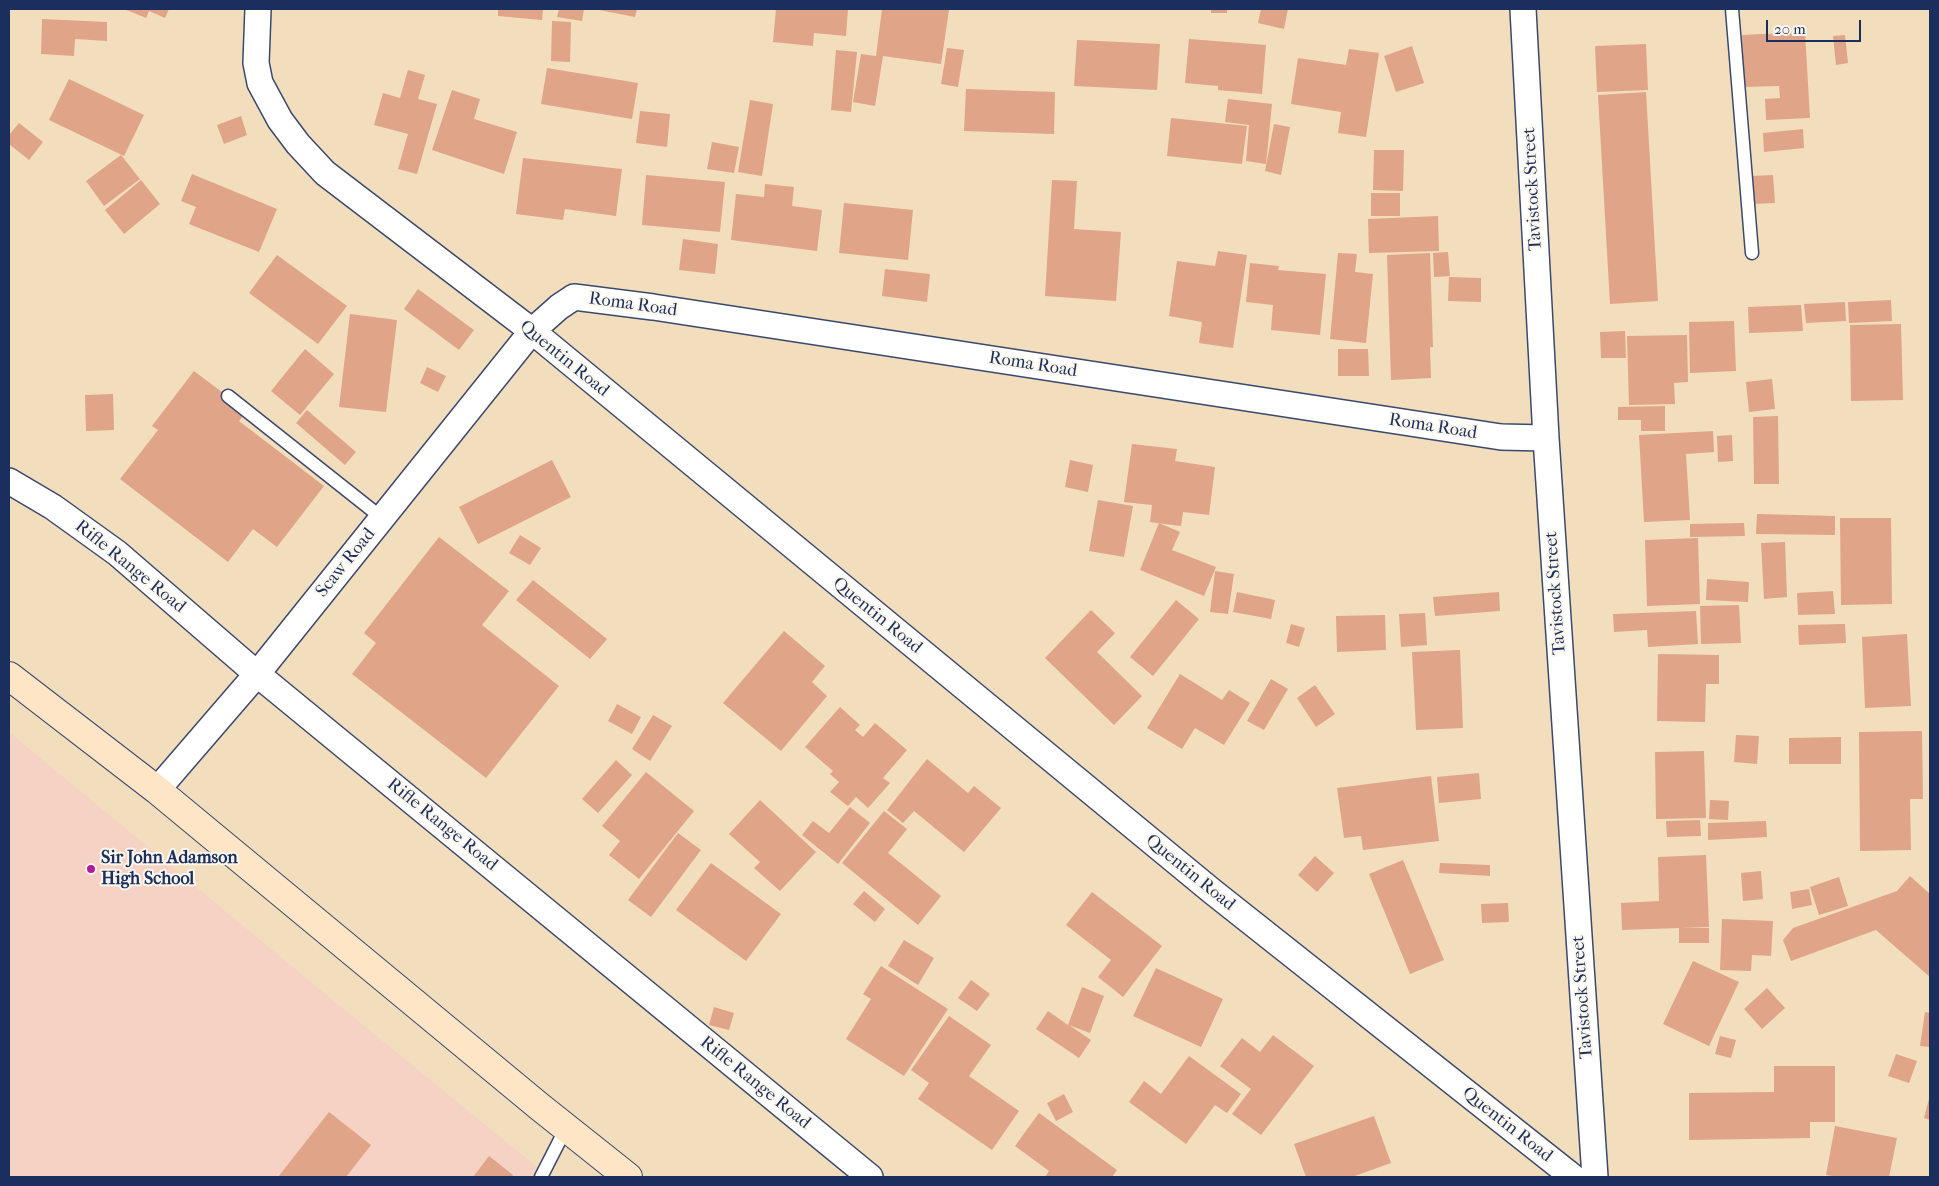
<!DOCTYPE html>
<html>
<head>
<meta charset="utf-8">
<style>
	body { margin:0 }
	#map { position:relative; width:1939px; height:1186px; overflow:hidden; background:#f2ddbd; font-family:"IM FELL French Canon",serif }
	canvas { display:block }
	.frame { position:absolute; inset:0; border:10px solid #1b2f5e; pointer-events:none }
	.scale { position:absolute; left:1766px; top:20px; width:95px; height:22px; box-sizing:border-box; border:2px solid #1b2f5e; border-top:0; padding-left:6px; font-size:15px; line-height:18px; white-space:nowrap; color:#1b2f5e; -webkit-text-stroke:4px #fbf7ec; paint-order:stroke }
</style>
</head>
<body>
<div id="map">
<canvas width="1939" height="1186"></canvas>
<div class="frame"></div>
<div class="scale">20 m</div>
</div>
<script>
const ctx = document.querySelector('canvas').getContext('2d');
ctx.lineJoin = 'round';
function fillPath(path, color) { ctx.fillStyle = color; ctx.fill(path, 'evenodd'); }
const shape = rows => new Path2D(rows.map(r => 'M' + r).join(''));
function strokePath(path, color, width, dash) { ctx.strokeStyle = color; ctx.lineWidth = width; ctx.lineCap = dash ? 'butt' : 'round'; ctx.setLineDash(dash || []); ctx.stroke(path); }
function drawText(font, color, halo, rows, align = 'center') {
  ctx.font = font + ' "IM FELL French Canon",serif'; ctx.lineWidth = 4; ctx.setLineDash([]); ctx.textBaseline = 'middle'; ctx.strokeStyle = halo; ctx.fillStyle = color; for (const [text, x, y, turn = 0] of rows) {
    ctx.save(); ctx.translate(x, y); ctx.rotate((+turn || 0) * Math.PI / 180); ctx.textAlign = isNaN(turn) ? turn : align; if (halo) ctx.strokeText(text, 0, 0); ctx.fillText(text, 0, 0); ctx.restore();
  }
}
const built = shape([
	[9,732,335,1002,549,1177,9,1177]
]);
const building = shape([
	[124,9,169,9,165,18,149,11,146,18],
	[498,9,543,9,542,20,498,16],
	[559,9,584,9,582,21,557,17],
	[594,9,637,9,635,17],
	[776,9,848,9,846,36,814,33,813,46,773,42],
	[882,9,949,10,941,64,883,56,875,106,853,102,861,54,876,56],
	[1211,9,1227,9,1227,13,1211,13],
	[1261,9,1288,9,1284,29,1258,23],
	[42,19,107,22,107,41,75,39,74,56,41,54],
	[552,21,571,22,570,62,551,61],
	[1805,32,1810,118,1766,120,1765,99,1780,98,1779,86,1744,87,1742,35],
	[1845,35,1848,63,1836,65,1833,36],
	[1189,39,1266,45,1262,94,1218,90,1218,86,1185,83],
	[1077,40,1160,44,1157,90,1074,86],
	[1646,44,1648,90,1597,92,1595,46],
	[1412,46,1424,83,1396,92,1384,56],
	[947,48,964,50,958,87,941,84],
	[1349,49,1379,53,1366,137,1338,133,1341,112,1291,104,1298,58,1346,65],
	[836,50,857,52,851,112,831,110],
	[547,68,638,83,632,119,541,104],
	[408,70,425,75,418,99,437,104,417,174,398,169,408,134,374,125,383,93,400,98],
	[69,79,144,115,124,156,49,120],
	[966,89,1055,92,1054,134,964,131],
	[452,90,480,99,474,119,517,132,504,174,432,150],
	[1646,92,1658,301,1610,304,1598,95],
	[1228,99,1272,104,1266,164,1246,161,1249,125,1225,122],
	[750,100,773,104,762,176,738,172],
	[640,111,670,114,667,147,636,143],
	[241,116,247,135,224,144,217,125],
	[1171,118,1247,126,1242,164,1167,156],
	[19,123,43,142,29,160,9,144,9,135],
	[1274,124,1290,127,1281,175,1265,171],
	[1803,129,1804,148,1764,152,1763,133],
	[712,142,739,147,734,173,707,169],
	[1374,150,1404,150,1403,191,1373,190],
	[121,155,140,179,104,206,86,181],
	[523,158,622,169,616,216,565,209,563,220,516,214],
	[192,174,277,209,259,252,189,224,196,207,181,201],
	[646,175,725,182,720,232,642,225],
	[1773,175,1775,203,1753,204,1751,176],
	[141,180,160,204,124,234,105,210],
	[1052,180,1077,181,1074,229,1121,232,1116,301,1045,296],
	[765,184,794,187,792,206,822,210,817,251,731,240,736,194,764,197],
	[1371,193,1400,193,1400,216,1371,216],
	[844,203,913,210,908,260,839,253],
	[1438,216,1439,251,1369,253,1368,219],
	[683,239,718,244,715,274,679,270],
	[1218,251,1247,255,1233,348,1199,343,1202,322,1169,316,1177,261,1215,266],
	[1448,252,1450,276,1434,277,1433,253],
	[1338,253,1357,254,1355,272,1373,274,1366,343,1330,339],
	[1430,253,1433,347,1430,347,1431,378,1391,380,1387,255],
	[277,255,347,306,318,344,249,293],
	[1250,263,1279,266,1278,270,1326,274,1320,335,1271,330,1273,305,1246,302],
	[885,269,930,274,927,302,882,296],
	[1449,277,1481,278,1481,302,1448,301],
	[418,289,474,330,459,350,404,309],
	[1891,300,1892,321,1849,323,1848,302],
	[1845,302,1846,321,1806,323,1804,304],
	[1801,305,1803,331,1749,333,1748,307],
	[350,314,397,320,386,412,339,407],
	[1734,321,1736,371,1690,373,1689,322],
	[1901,324,1903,400,1851,401,1850,325],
	[1625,331,1626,358,1601,358,1600,332],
	[1687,335,1688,382,1674,383,1675,404,1629,405,1627,336],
	[305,349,334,374,300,415,271,391],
	[1338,349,1368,349,1369,376,1338,376],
	[427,367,446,376,438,392,420,383],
	[194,371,247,411,239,421,324,486,277,547,253,529,228,562,120,479,158,430,152,426],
	[1772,379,1775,409,1749,412,1746,382],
	[113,394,114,430,86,431,85,395],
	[1665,406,1665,431,1641,431,1641,420,1618,420,1618,407],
	[307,410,356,452,345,465,296,423],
	[1778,416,1779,484,1754,484,1753,417],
	[1713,431,1714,452,1686,454,1690,520,1644,522,1639,435],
	[1732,435,1733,461,1718,462,1717,436],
	[1132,444,1177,449,1175,461,1215,467,1209,515,1183,512,1181,526,1150,522,1152,505,1124,502],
	[552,460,571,497,478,544,459,507],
	[1070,460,1093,465,1088,492,1065,487],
	[1098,500,1133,506,1124,557,1089,551],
	[1757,514,1835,516,1835,535,1756,534],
	[1840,518,1891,518,1892,604,1841,605],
	[1159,523,1180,532,1172,550,1216,567,1204,596,1140,570],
	[1744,523,1745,536,1690,537,1690,524],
	[520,535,541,548,530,565,509,553],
	[439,537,509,591,482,625,559,686,486,778,352,674,376,643,364,633],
	[1698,538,1700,604,1647,606,1645,540],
	[1785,542,1787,597,1764,599,1761,543],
	[1215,571,1234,574,1228,614,1210,612],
	[1707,579,1749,582,1748,602,1706,600],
	[533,580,607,639,590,659,516,600],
	[1833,591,1835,614,1798,615,1797,593],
	[1237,592,1275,600,1271,619,1233,612],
	[1499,592,1500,611,1435,616,1433,597],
	[1176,600,1199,619,1153,676,1130,657],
	[1739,605,1741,643,1701,644,1700,606],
	[1091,610,1115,633,1097,652,1142,696,1114,725,1045,658],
	[1696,611,1698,644,1648,647,1647,630,1614,632,1613,614],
	[1425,613,1427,645,1401,647,1399,614],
	[1385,615,1386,650,1337,652,1336,616],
	[1291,624,1305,628,1299,647,1286,643],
	[1845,624,1846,643,1799,645,1798,625],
	[784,631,825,666,812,682,827,696,781,751,723,703],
	[1907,634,1911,706,1865,708,1862,637],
	[1460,650,1463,728,1416,730,1412,652],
	[1658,654,1719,655,1719,684,1706,684,1705,722,1657,721],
	[1180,674,1222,700,1229,690,1250,703,1224,745,1195,728,1182,749,1147,728],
	[1271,679,1288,689,1264,730,1247,721],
	[1315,685,1335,714,1316,727,1297,698],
	[617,704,641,717,632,734,608,721],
	[840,707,860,725,855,730,863,737,875,723,907,750,883,778,890,783,868,808,856,797,848,806,830,792,839,782,830,774,833,771,805,747],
	[653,715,672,726,650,761,632,749],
	[1922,731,1923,799,1910,799,1911,850,1860,851,1859,732],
	[1736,735,1759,736,1757,764,1734,762],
	[1841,737,1841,764,1789,764,1789,738],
	[1704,751,1706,818,1656,819,1655,752],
	[927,759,968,793,974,786,1001,808,964,852,914,811,903,823,887,810],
	[616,760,632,775,598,813,582,799],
	[646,772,694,811,639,879,609,855,620,841,602,826],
	[1479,773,1481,799,1439,803,1437,777],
	[1431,776,1439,841,1363,850,1361,836,1344,838,1337,788],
	[760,800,816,852,780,891,754,868,760,862,729,834],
	[1710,800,1729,801,1728,820,1709,819],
	[850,807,870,823,838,864,802,835,813,821,829,833],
	[884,811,907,829,888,853,941,896,918,925,842,863],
	[1700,820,1701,836,1667,837,1666,821],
	[1766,821,1767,837,1708,840,1708,823],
	[678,833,701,850,651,917,628,900],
	[1706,855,1709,927,1681,928,1709,928,1709,943,1679,943,1679,928,1622,930,1621,903,1659,901,1658,857],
	[1315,856,1334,873,1317,892,1298,875],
	[1403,860,1444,960,1410,974,1369,874],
	[711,863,781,914,746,961,676,910],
	[1440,863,1490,865,1490,876,1439,873],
	[1761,871,1763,899,1743,901,1741,873],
	[1910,876,1930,894,1930,977,1876,930,1791,961,1783,940,1793,928,1897,891],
	[1839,877,1848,906,1819,915,1810,887],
	[1809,889,1812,905,1792,909,1790,892],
	[864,891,885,909,875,922,853,904],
	[1092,892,1162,946,1123,997,1098,977,1111,960,1066,925],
	[1508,903,1509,922,1482,923,1481,904],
	[1722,919,1773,921,1771,956,1752,955,1751,971,1720,970],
	[904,940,934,958,918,985,888,966],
	[1693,961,1739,982,1709,1046,1663,1024],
	[881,966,948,1009,904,1076,846,1039,871,999,863,994],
	[1156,968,1223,999,1201,1047,1133,1016],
	[971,980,990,994,977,1011,958,998],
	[1082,987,1104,996,1090,1033,1069,1025,1091,1040,1079,1058,1036,1029,1048,1011,1068,1025],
	[1767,988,1785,1008,1762,1029,1744,1009],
	[714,1007,734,1013,729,1030,709,1025],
	[1925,1012,1930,1013,1930,1047,1920,1046],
	[949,1016,991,1045,969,1076,1019,1111,992,1150,918,1099,929,1083,911,1070],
	[1273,1035,1314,1066,1261,1135,1232,1114,1251,1089,1220,1066,1242,1038,1260,1052],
	[1720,1036,1736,1040,1731,1058,1715,1054],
	[1896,1054,1917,1061,1909,1083,1888,1076],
	[1189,1056,1241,1094,1227,1113,1215,1105,1186,1144,1129,1102,1144,1081,1161,1094],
	[1774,1066,1835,1066,1835,1122,1810,1122,1810,1138,1689,1140,1689,1093,1774,1092],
	[1064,1094,1073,1112,1056,1121,1047,1103],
	[1930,1095,1930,1120,1924,1118],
	[329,1112,371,1145,346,1177,278,1177],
	[1039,1113,1117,1170,1112,1177,1045,1177,1049,1171,1015,1146],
	[1374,1116,1391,1163,1352,1177,1306,1177,1294,1144],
	[1835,1126,1897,1138,1889,1177,1838,1177,1826,1175],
	[489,1156,513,1175,512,1177,473,1177]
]);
const lane = shape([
	[1732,9,1752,253],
	[228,396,382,518],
	[541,1177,566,1128]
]);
const street = shape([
	[258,9,256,63,260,83,280,120,298,144,325,173,532,331,1213,892,1573,1177],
	[1523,9,1546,438,1595,1177],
	[9,481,53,507,117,553,257,674,870,1177],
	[157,790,257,674,532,331,559,307,574,297,653,307,1501,437,1546,438]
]);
const secondary = shape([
	[9,676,157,790,540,1107,628,1177]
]);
const markers = [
	[91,869,5,"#b5179e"]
];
const streetNames = [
	["Tavistock Street",1533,189,-93],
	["Roma Road",633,305,8],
	["Quentin Road",564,359,39],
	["Roma Road",1033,365,9],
	["Roma Road",1433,427,9],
	["Scaw Road",346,563,-51],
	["Rifle Range Road",130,567,39],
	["Tavistock Street",1556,593,-94],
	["Quentin Road",877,616,39],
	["Rifle Range Road",442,825,39],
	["Quentin Road",1190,873,39],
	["Tavistock Street",1583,997,-94],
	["Rifle Range Road",755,1083,39],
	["Quentin Road",1507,1125,38]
];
const poiNames = [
	["Sir John Adamson",101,859],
	["High School",101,880]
];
fillPath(built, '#f6d2c5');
fillPath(building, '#e0a489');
strokePath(lane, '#3b496c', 15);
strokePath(street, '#3b496c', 28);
strokePath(secondary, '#3b496c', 30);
strokePath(lane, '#fff', 12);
strokePath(street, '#fff', 25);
strokePath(secondary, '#fde5c5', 28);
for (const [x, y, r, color] of markers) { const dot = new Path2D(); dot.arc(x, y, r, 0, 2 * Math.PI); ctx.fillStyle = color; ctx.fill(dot); strokePath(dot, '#fbf7ec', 2); }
drawText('18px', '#1b2f5e', '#fbf7ec', streetNames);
drawText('bold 18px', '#1b2f5e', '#fbf7ec', poiNames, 'left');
</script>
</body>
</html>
